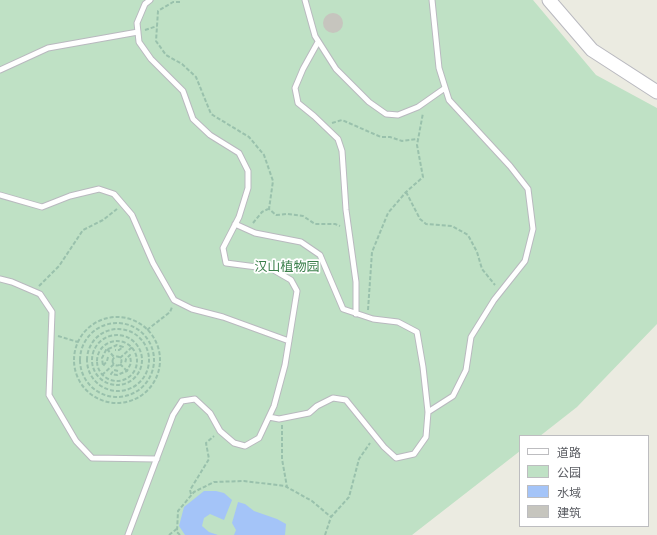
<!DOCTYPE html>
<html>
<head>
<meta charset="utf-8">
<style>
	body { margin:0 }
	#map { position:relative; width:657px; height:535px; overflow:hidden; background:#ebebe1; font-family:Ubuntu,"Noto Sans SC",sans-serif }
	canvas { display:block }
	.legend { position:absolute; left:519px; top:435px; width:130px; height:92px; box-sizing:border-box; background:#fff; border:1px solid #bdbdc0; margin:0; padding:5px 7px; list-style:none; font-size:12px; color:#595b61 }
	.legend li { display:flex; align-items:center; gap:8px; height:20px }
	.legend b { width:20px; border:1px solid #bdbdc0 }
</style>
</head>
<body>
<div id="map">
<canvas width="657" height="535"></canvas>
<ul class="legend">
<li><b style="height:5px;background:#fff"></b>道路</li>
<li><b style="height:11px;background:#bfe1c5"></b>公园</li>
<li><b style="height:11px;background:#a4c4f8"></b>水域</li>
<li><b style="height:11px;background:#c6c5be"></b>建筑</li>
</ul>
</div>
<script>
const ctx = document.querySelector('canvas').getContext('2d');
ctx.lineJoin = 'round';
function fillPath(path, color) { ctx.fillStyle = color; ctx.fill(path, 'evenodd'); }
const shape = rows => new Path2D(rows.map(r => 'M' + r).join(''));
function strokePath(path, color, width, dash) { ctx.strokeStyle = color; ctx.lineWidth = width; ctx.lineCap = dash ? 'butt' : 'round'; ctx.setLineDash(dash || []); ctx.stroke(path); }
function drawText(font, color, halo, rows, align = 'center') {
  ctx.font = font + ' Ubuntu,"Noto Sans SC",sans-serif'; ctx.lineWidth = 3.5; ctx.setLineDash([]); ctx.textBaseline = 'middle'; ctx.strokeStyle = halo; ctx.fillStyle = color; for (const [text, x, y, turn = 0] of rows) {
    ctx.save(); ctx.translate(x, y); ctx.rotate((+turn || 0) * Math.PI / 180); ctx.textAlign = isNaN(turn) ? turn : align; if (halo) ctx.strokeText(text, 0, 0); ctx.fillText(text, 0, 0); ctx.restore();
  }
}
const green = shape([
	[0,0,533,0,596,75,657,108,657,324,577,407,540,436,520,436,520,451,412,535,0,535]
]);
const water = shape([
	[204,491,216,491,224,493,232,500,224,520,210,514,204,518,202,526,209,532,218,535,185,535,179,526,184,507],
	[238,502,245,504,254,511,277,519,286,524,285,535,234,535,236,530,232,523]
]);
const building = shape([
	'323 23a10 10 0 1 1 20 0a10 10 0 1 1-20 0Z'
]);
const path = shape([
	[180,2,173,2,158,11,156,41,166,55,182,64,196,77,211,114,249,137,264,155,273,181,269,209,276,215,287,214,303,216,315,224,335,224,340,226],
	[145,30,157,26],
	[332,123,342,120,381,137,390,137,402,141,418,139],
	[406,192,420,219,426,224,452,226,468,235,477,252,482,269,495,285],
	[253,223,262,212,268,209],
	[39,286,59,266,83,230,103,220,117,209],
	[368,310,372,252,388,213,406,192,423,177,417,145,423,113],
	'74 360a43 43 0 1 1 86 0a43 43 0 1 1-86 0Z',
	'80 360a37 37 0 1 1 74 0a37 37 0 1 1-74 0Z',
	'87 360a31 31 0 1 1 62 0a31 31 0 1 1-62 0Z',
	[147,330,170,312,172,307],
	'92 360a25 25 0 1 1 50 0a25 25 0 1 1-50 0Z',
	[58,336,78,342],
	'97 361a20 20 0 1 1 40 0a20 20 0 1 1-40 0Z',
	[107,349,114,357],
	'112.5 361a4.5 4.5 0 1 1 9 0a4.5 4.5 0 1 1-9 0Z',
	[108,357,107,361,103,366,102,358,106,350,117,345,123,347,119,350,115,350],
	[120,358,132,347],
	[120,364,127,371],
	[118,371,114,370,111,374,117,375,127,371,131,363,130,355,126,359,125,364],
	[102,375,114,364],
	[282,425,282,459,287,487],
	[191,494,190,490,209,459,206,443,214,436],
	[169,535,178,528],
	[180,535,177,532,178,511,194,492,214,482,244,481,285,486,312,501,331,517],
	[325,535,331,517,349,497,359,459,370,443]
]);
const service = shape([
	[305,0,315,36,336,69,369,102,386,114,398,115,418,107,445,88],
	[318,42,303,69,295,88,298,103,314,116,338,139,342,151,346,210,356,282,356,314],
	[0,70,48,48,138,32],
	[0,195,42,207,70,196,99,189,114,194,132,215,153,263,174,300,192,309,223,317,289,341],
	[235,224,255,233,301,242,320,255,343,309,373,319,398,322,417,332,423,367,428,412,426,437,414,454,396,458,384,447,346,400,333,398,317,406,309,413,279,419,269,417],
	[0,279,12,282,40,294,52,312,49,395,76,441,92,458,157,459],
	[428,412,453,396,466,370,471,337,494,300,525,261,533,229,528,189,510,166,449,100,439,68,432,0],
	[128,535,173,415,182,401,195,399,210,413,220,431,234,443,245,446,259,438,274,406,285,365,297,291,291,280,272,269,226,263,223,248,239,217,248,188,248,171,239,153,210,135,193,119,183,91,151,59,139,42,137,23,145,4,150,0]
]);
const tertiary = shape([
	[549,0,592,50,657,92]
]);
const parkNames = [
	["汉山植物园",287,267]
];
fillPath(green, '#bfe1c5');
fillPath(water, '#a4c4f8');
fillPath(building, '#c6c5be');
strokePath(service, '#b9b9bf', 7);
strokePath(tertiary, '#b9b9bf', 15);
strokePath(path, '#99c1ac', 2, [4, 2]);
strokePath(service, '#fff', 5);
strokePath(tertiary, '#fff', 13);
drawText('13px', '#3a7f4a', '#fff', parkNames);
</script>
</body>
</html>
